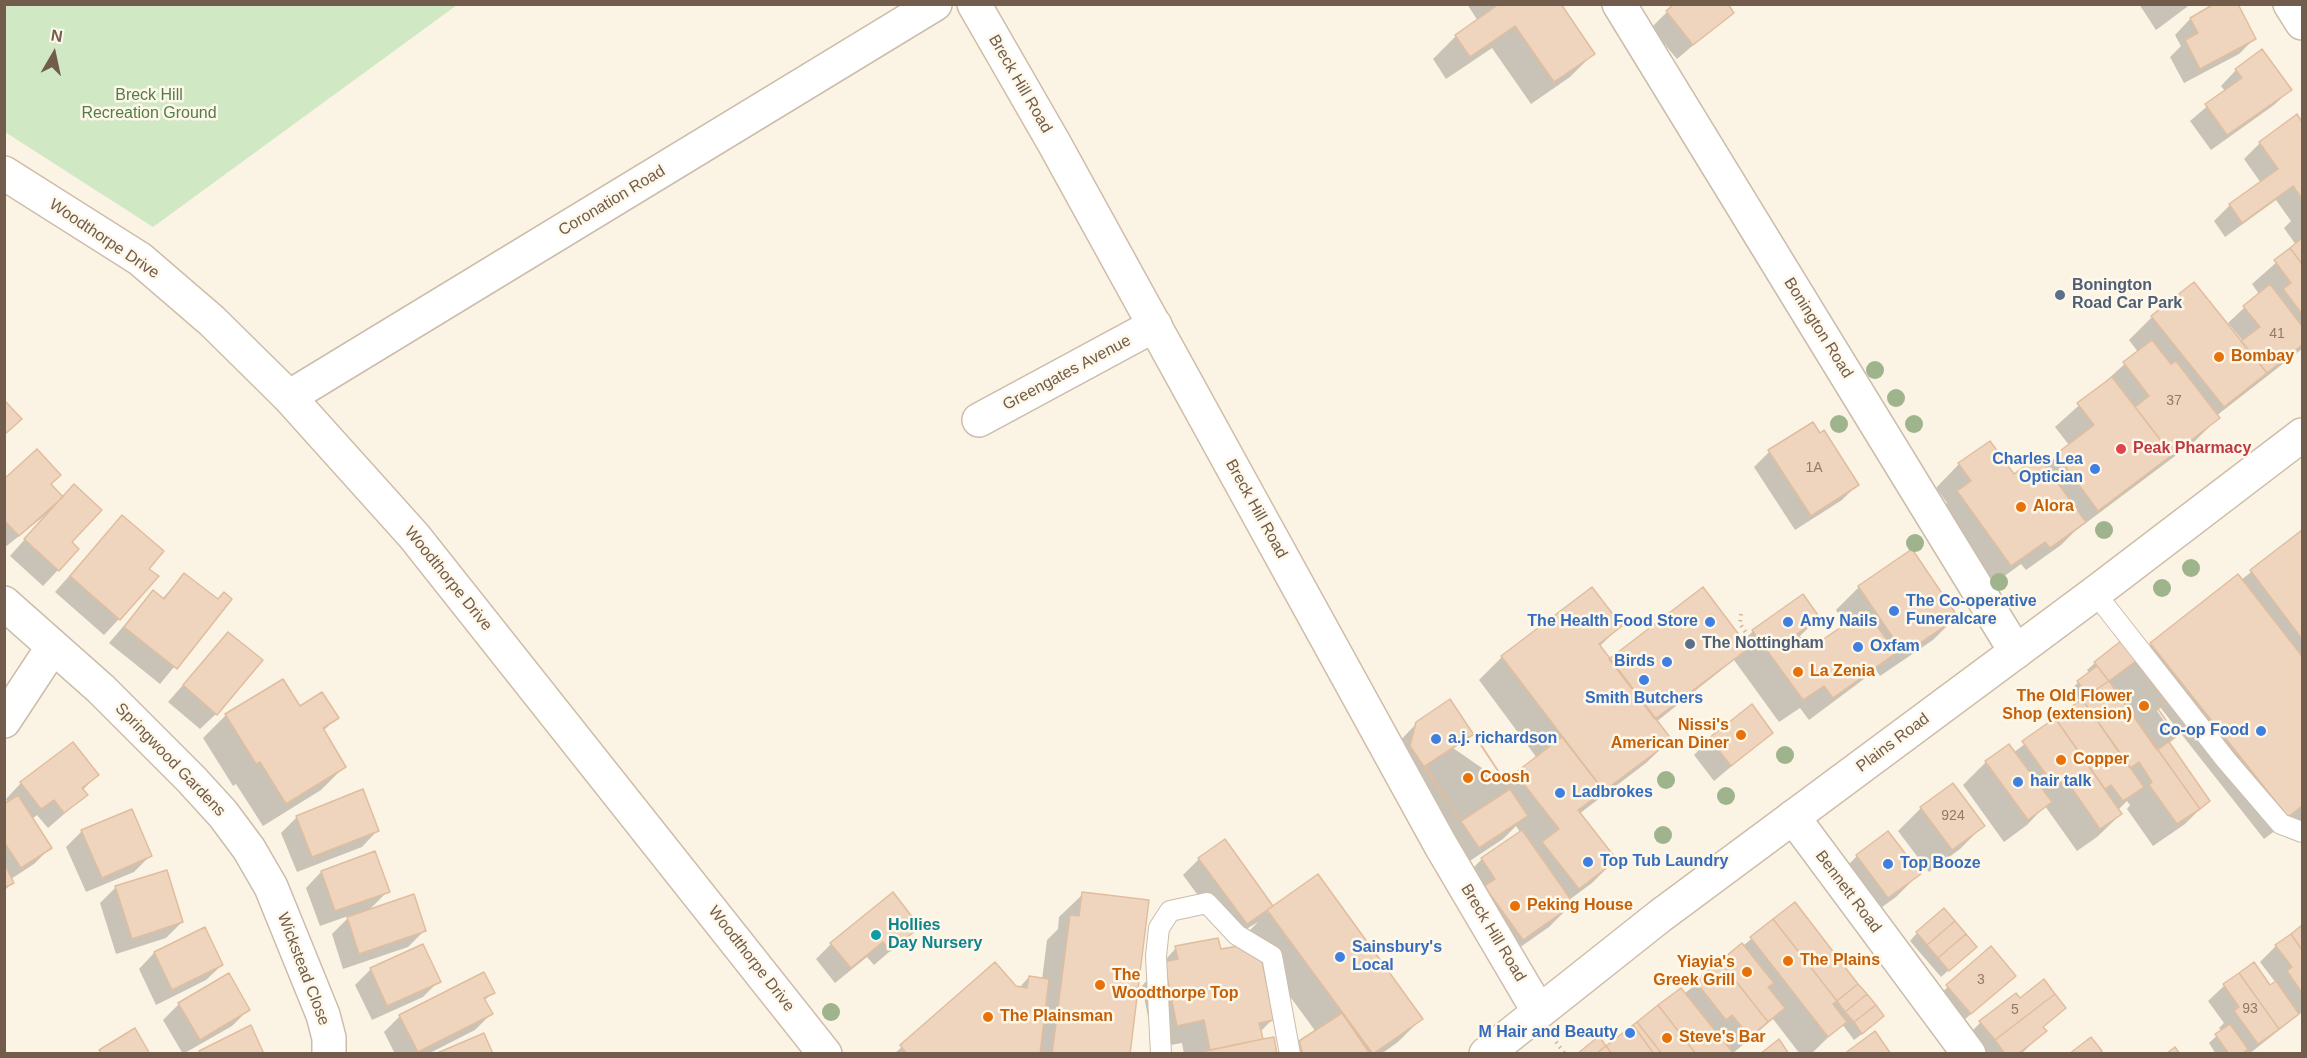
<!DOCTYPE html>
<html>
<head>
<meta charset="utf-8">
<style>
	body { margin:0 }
	#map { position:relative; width:2307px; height:1058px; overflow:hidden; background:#fbf4e4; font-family:Arial,sans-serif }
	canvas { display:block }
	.frame { position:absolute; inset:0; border:6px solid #725c4b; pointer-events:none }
	.north { position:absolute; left:24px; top:24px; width:60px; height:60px; -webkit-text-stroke:4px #fef8ea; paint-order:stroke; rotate:9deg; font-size:16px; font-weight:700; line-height:24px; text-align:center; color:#725c4b }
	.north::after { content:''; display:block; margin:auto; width:21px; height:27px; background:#725c4b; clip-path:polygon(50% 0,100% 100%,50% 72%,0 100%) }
</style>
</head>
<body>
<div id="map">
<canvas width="2307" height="1058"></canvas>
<div class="frame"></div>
<div class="north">N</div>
</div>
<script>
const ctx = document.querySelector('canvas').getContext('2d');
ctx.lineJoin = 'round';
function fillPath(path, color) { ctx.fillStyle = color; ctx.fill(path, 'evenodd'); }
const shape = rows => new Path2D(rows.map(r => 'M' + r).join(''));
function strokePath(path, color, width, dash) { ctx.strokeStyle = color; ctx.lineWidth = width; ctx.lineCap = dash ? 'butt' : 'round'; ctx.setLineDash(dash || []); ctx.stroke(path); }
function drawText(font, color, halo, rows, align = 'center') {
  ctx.font = font + ' Arial,sans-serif'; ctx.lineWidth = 5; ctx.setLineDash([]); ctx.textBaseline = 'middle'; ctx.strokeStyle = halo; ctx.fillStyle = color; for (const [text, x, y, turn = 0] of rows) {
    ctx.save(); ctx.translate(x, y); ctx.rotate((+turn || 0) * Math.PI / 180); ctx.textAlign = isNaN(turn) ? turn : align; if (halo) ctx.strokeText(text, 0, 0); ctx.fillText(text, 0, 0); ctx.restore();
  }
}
const green = shape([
	[4,5,5,4,457,5,153,227,5,132]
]);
const shadow = shape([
	[1467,4,1559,4,1593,54,1570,77,1531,104,1492,48,1446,79,1433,59,1456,36,1478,21],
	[2139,4,2191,4,2156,30],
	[2217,4,2254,39,2239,54,2184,83,2170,57,2181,46,2175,35,2190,19],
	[1667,12,1732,12,1677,59,1651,28],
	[2236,70,2290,90,2274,105,2211,150,2190,121,2225,91,2221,86],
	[2297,116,2302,124,2302,349,2216,416,2218,418,2195,441,2074,532,2061,545,2026,570,2021,564,1988,588,1935,516,1947,503,1936,488,1959,464,2014,476,2044,468,2069,445,2055,427,2138,352,2129,340,2152,317,2193,284,2241,344,2243,341,2228,323,2259,294,2252,284,2296,245,2284,228,2291,221,2276,200,2225,237,2214,221,2230,205,2261,183,2244,159,2260,143],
	[1769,452,1858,484,1842,500,1795,530,1754,467],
	[4,481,50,484,63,499,70,542,58,570,43,586,10,556,48,513,4,548],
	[2302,532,2302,840,2288,821,2264,839,2160,707,2157,711,2175,736,2168,744,2208,801,2185,824,2153,846,2127,809,2130,805,2127,801,2118,810,2121,814,2097,837,2077,851,2045,806,2027,825,2004,842,1963,785,1986,762,2013,753,2080,702,2071,689,2089,673,2087,670,2095,663,2121,643,2134,661,2151,644,2241,580],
	[107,533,147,569,119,619,104,635,55,592],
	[1912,552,1956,617,1933,640,1880,676,1876,670,1809,720,1800,708,1779,722,1734,660,1656,722,1670,740,1646,763,1579,814,1615,860,1592,883,1569,900,1572,904,1549,927,1499,962,1459,882,1482,859,1520,832,1516,826,1503,839,1456,870,1394,747,1417,723,1505,784,1537,758,1479,680,1502,657,1592,589,1620,626,1599,647,1609,661,1742,642,1753,631,1818,618,1798,638,1812,649,1846,625,1836,610,1859,587],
	[184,575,218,601,230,599,160,684,109,643,153,592,162,599],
	[228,634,216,714,200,729,168,702],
	[299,708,337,718,323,731,344,767,321,790,263,826,236,784,233,786,203,738,226,715],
	[1772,732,1714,781,1694,755,1710,739],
	[97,775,82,791,86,795,48,828,37,815,32,819,50,848,34,864,11,879,13,882,4,891,4,805,8,803,6,799,21,783],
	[1921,808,1983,826,1960,849,1929,872,1898,831],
	[297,817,377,831,362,847,297,872,281,833],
	[82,831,150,856,134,872,86,892,66,847],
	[374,853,388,891,368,911,424,931,408,947,343,969,332,934,351,915,320,926,306,888,321,872],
	[1857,856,1919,874,1896,897,1864,920,1834,879],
	[1199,859,1271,906,1267,913,1318,876,1421,1019,1398,1042,1381,1054,1289,1054,1316,1032,1245,935,1258,922,1230,939,1183,875],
	[166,872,182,922,166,938,116,954,100,903,115,888],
	[1083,894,1128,1054,894,1054,995,964,1016,987,1019,988,1029,977,1042,980,1047,940,1058,929,1059,917],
	[1794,904,1875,1024,1854,1040,1842,1024,1811,1054,1800,1054,1773,1019,1732,1054,1606,1048,1684,994],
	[918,927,874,965,867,957,835,983,816,959,831,944],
	[2302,927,2302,1012,2249,1054,2216,1054,2209,1043,2222,1031,2219,1028,2224,1023,2208,1001,2224,986,2254,964,2270,987,2276,983,2260,962,2276,946],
	[204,929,222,965,206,980,156,1005,139,969,154,953],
	[1917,933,1967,954,1941,977,1910,941],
	[1176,948,1219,951,1272,1020,1260,1032,1261,1041,1276,1054,1184,1054,1182,1043,1154,1048,1142,986],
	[1991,949,2014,976,1954,1029,1931,1002],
	[371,969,439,981,423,997,372,1020,355,985],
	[493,992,484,1001,491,1014,475,1030,428,1054,395,1054,384,1032,400,1016],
	[179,1004,248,1010,232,1026,183,1054,163,1020],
	[2064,1008,2042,1028,2045,1031,2021,1054,1977,1054,1965,1038,1980,1023]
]);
const building = shape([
	[1499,4,1561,4,1595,54,1554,82,1515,26,1470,57,1455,35,1499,4],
	[1674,4,1728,4,1734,13,1693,45,1666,11,1674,4],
	[2214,4,2238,4,2256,39,2200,69,2185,40,2198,33,2190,18,2214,4],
	[2262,49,2292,90,2227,135,2205,104,2242,78,2235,69,2262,49],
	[2297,114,2302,122,2302,199,2293,186,2242,223,2229,204,2278,169,2259,142,2297,114],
	[2302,238,2302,264,2290,248,2302,238],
	[2290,248,2302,264,2302,314,2283,289,2291,283,2274,260,2290,248],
	[2194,282,2267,373,2224,407,2151,316,2194,282],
	[2270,284,2302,326,2302,345,2267,373,2241,341,2260,327,2243,306,2270,284],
	[2152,340,2171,364,2176,361,2220,418,2172,455,2135,407,2149,396,2123,362,2152,340],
	[2112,377,2172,455,2098,511,2056,454,2094,425,2077,403,2112,377],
	[4,400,22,419,4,435,4,400],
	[1813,422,1820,433,1824,430,1859,485,1811,516,1768,450,1813,422],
	[1990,441,2014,474,2038,456,2086,522,2050,548,2045,542,2011,566,1957,491,1971,481,1958,463,1990,441],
	[37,449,61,475,51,484,63,497,19,536,4,520,4,479,37,449],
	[74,484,102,510,72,542,79,549,59,571,24,539,74,484],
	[122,515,164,551,149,569,159,576,120,620,70,576,122,515],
	[2302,530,2302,639,2250,570,2302,530],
	[1912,549,1958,617,1904,654,1858,586,1912,549],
	[184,573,218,599,224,592,232,599,177,669,124,627,153,590,164,599,184,573],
	[2238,574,2302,656,2302,806,2288,817,2150,643,2238,574],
	[1592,587,1622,626,1599,644,1672,740,1604,791,1501,656,1592,587],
	[1703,587,1749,648,1655,719,1609,659,1703,587],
	[1803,594,1820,618,1797,634,1803,641,1807,638,1812,647,1866,610,1896,653,1833,698,1824,686,1803,700,1752,630,1803,594],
	[228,632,263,660,217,715,183,685,228,632],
	[2121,641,2136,661,2109,681,2094,662,2121,641],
	[2136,661,2166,703,2158,709,2177,736,2157,750,2109,681,2136,661],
	[2136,661,2166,703,2158,709,2177,736,2169,742,2210,801,2200,809,2109,681,2136,661],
	[2097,666,2109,681,2088,695,2077,681,2097,666],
	[283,679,300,706,322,692,339,718,323,728,346,767,286,804,260,762,256,764,225,714,283,679],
	[2109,681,2200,809,2177,824,2149,785,2152,782,2139,762,2130,768,2082,699,2109,681],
	[1450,699,1528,816,1479,848,1410,746,1416,722,1450,699],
	[2082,699,2144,787,2123,801,2111,785,2105,789,2055,718,2082,699],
	[1752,704,1773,733,1731,766,1709,738,1752,704],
	[2055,718,2122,814,2100,829,2066,780,2055,787,2022,741,2055,718],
	[1474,734,1510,789,1461,821,1425,766,1474,734],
	[1562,737,1604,791,1578,810,1617,860,1579,889,1542,842,1559,829,1515,773,1562,737],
	[73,742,99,775,82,788,88,795,64,813,54,800,41,809,20,782,73,742],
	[2009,744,2052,802,2028,820,1985,761,2009,744],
	[1953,783,1985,826,1952,850,1920,807,1953,783],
	[363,789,379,831,312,857,296,816,363,789],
	[18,795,52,848,21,868,4,842,4,804,18,795],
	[132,809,152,856,102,878,81,830,132,809],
	[1522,830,1574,904,1523,940,1484,886,1495,879,1481,858,1522,830],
	[1888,831,1921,874,1888,898,1856,855,1888,831],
	[1225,839,1273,906,1247,924,1198,858,1225,839],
	[375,851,390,892,335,911,321,871,375,851],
	[4,863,14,883,4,888,4,863],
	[167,870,183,922,132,939,115,886,167,870],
	[1318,874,1423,1019,1373,1054,1267,910,1318,874],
	[893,892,920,927,890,951,883,942,851,968,830,943,893,892],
	[1082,892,1149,900,1130,1054,1052,1054,1070,915,1079,916,1082,892],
	[414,894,426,931,359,954,347,917,414,894],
	[1795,902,1858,984,1837,1001,1773,919,1795,902],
	[1944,908,1955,921,1927,945,1916,932,1944,908],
	[1773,919,1837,1001,1833,1004,1847,1022,1828,1037,1750,937,1773,919],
	[1955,921,1966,934,1938,958,1927,945,1955,921],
	[2302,925,2302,950,2291,934,2302,925],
	[205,927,223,965,172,990,154,952,205,927],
	[1966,934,1977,947,1949,971,1938,958,1966,934],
	[2291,934,2302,950,2302,993,2287,971,2292,967,2275,945,2291,934],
	[1218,938,1221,949,1238,946,1262,961,1274,1020,1259,1023,1263,1039,1210,1050,1204,1020,1177,1026,1164,962,1178,959,1175,946,1218,938],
	[1742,943,1774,983,1768,987,1785,1008,1768,1022,1720,961,1742,943],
	[423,944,441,982,387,1006,370,968,423,944],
	[1991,946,2016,976,1971,1014,1946,985,1991,946],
	[1720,961,1768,1022,1750,1037,1732,1015,1726,1020,1695,981,1720,961],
	[995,962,1016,986,1027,988,1029,976,1049,979,1040,1054,907,1054,900,1045,995,962],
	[2254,962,2270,985,2276,981,2299,1014,2279,1029,2239,973,2254,962],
	[484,972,495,993,484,998,493,1014,418,1052,399,1015,484,972],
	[229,973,250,1010,200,1040,178,1003,229,973],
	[2239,973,2279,1029,2258,1044,2234,1011,2239,1007,2223,984,2239,973],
	[2044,979,2055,994,1995,1040,1979,1021,2016,993,2020,998,2044,979],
	[1858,984,1867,994,1845,1012,1837,1001,1858,984],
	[1681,988,1717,1033,1734,1054,1696,1054,1658,1005,1681,988],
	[1867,994,1876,1005,1854,1022,1845,1012,1867,994],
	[2055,994,2066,1008,2043,1027,2047,1031,2018,1054,2005,1054,1995,1040,2055,994],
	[1658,1005,1696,1054,1662,1054,1637,1022,1658,1005],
	[1876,1005,1884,1016,1862,1034,1854,1022,1876,1005],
	[1342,1013,1370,1054,1303,1054,1299,1041,1342,1013],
	[1637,1022,1662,1054,1654,1054,1633,1025,1637,1022],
	[2230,1024,2248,1049,2242,1054,2229,1054,2215,1034,2230,1024],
	[251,1025,264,1054,200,1054,199,1051,251,1025],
	[1633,1025,1654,1054,1612,1054,1606,1046,1633,1025],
	[135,1028,150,1054,102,1054,99,1050,135,1028],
	[1875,1031,1891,1054,1844,1054,1875,1031],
	[484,1033,493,1054,435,1054,484,1033],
	[1599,1036,1606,1046,1596,1054,1577,1054,1599,1036],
	[1274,1037,1277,1054,1192,1054,1263,1039,1274,1037],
	[2091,1037,2102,1051,2098,1054,2069,1054,2091,1037],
	[1779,1039,1789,1054,1760,1054,1779,1039],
	[1606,1046,1612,1054,1596,1054,1602,1049,1606,1046],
	[2175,1047,2180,1054,2166,1054,2175,1047]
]);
const path = shape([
	[1741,614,1740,624,1747,634],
	[1556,1042,1565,1054]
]);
const lane = shape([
	[2095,593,2226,760,2281,824,2302,832],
	[1161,1054,1156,956,1159,928,1170,911,1207,903,1237,935,1272,956,1290,1054]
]);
const street = shape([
	[1619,4,2016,652],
	[2290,4,2302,23],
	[289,397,935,4],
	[979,420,1155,325],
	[4,603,101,689,191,779,223,814,249,849,271,887,323,1015,329,1038,329,1054],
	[4,721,52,648],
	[1793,817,1969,1054]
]);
const secondary = shape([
	[974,4,1054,143,1440,844,1539,1012],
	[4,173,140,259,212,321,289,397,414,536,825,1054],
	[1486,1054,1660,916,2095,593,2302,435]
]);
const trees = [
	[1875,370],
	[1896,398],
	[1839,424],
	[1914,424],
	[2104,530],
	[1915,543],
	[2191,568],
	[1999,582],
	[2162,588],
	[1785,755],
	[1666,780],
	[1726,796],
	[1663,835],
	[831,1012]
];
const markers = [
	[2060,295,6,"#5c6f8a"],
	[2219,357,6,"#e8710a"],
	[2121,449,6,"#e0444e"],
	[2095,469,6,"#3f7fe0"],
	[2021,507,6,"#e8710a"],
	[1894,611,6,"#3f7fe0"],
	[1710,622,6,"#3f7fe0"],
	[1788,622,6,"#3f7fe0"],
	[1690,644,6,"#5c6f8a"],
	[1858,647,6,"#3f7fe0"],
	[1667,662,6,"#3f7fe0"],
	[1798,672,6,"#e8710a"],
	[1644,680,6,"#3f7fe0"],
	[2144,706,6,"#e8710a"],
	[2261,731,6,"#3f7fe0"],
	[1741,735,6,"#e8710a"],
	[1436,739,6,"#3f7fe0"],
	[2061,760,6,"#e8710a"],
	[1468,778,6,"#e8710a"],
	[2018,782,6,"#3f7fe0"],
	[1560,793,6,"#3f7fe0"],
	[1588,862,6,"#3f7fe0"],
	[1888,864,6,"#3f7fe0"],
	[1515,906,6,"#e8710a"],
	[876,935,6,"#0f9aa8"],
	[1340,957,6,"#3f7fe0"],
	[1788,961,6,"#e8710a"],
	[1747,972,6,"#e8710a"],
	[1100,985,6,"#e8710a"],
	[988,1017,6,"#e8710a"],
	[1630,1033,6,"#3f7fe0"],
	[1667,1038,6,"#e8710a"]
];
const numberNames = [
	["41",2277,334],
	["37",2174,401],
	["1A",1814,468],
	["924",1953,816],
	["3",1981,980],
	["93",2250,1009],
	["5",2015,1010]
];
const streetNames = [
	["Breck Hill Road",1020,84,60],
	["Coronation Road",612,201,-31],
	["Woodthorpe Drive",104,239,34],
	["Bonington Road",1818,328,58],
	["Greengates Avenue",1067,373,-28],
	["Breck Hill Road",1256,509,61],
	["Woodthorpe Drive",448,579,51],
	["Plains Road",1893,743,-37],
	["Springwood Gardens",170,760,46],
	["Bennett Road",1848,892,53],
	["Breck Hill Road",1493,933,59],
	["Woodthorpe Drive",751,959,52],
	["Wickstead Close",303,969,69]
];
const parkNames = [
	["Breck Hill",149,96],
	["Recreation Ground",149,114]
];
const serviceNames = [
	["Bonington",2072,286],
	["Road Car Park",2072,304],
	["The Nottingham",1702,644]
];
const foodNames = [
	["Bombay",2231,357],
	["Alora",2033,507],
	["La Zenia",1810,672],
	["The Old Flower",2132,697,"right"],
	["Shop (extension)",2132,715,"right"],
	["Nissi's",1729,726,"right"],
	["American Diner",1729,744,"right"],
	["Copper",2073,760],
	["Coosh",1480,778],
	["Peking House",1527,906],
	["The Plains",1800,961],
	["Yiayia's",1735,963,"right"],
	["Greek Grill",1735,981,"right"],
	["The",1112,976],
	["Woodthorpe Top",1112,994],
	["The Plainsman",1000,1017],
	["Steve's Bar",1679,1038]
];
const healthNames = [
	["Peak Pharmacy",2133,449]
];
const shopNames = [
	["Charles Lea",2083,460,"right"],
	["Optician",2083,478,"right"],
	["The Co-operative",1906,602],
	["Funeralcare",1906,620],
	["The Health Food Store",1698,622,"right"],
	["Amy Nails",1800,622],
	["Oxfam",1870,647],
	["Birds",1655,662,"right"],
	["Smith Butchers",1644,699,"center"],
	["Co-op Food",2249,731,"right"],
	["a.j. richardson",1448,739],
	["hair talk",2030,782],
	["Ladbrokes",1572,793],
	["Top Tub Laundry",1600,862],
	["Top Booze",1900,864],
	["Sainsbury's",1352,948],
	["Local",1352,966],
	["M Hair and Beauty",1618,1033,"right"]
];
const cultureNames = [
	["Hollies",888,926],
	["Day Nursery",888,944]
];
fillPath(green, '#d0e8c3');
fillPath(shadow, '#0003');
fillPath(building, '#efd5bd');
strokePath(building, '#e1bd9e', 1.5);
strokePath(lane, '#ccbcab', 22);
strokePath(street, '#ccbcab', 36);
strokePath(secondary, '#cfbda9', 36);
strokePath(path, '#d4b8a0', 4, [1.5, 4.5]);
strokePath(lane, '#fff', 20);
strokePath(street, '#fff', 33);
strokePath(secondary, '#fff', 33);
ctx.fillStyle = '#9fb38d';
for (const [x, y] of trees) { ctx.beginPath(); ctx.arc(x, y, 9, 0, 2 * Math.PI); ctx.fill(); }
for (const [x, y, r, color] of markers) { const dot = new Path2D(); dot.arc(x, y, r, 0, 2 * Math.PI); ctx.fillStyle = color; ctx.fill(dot); strokePath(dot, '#fef8ea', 2); }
drawText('14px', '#917a68', null, numberNames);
drawText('16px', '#725c4b', '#fef8ea', streetNames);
drawText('16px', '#537d46', '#fef8ea', parkNames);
drawText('bold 16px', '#4e5e75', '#fef8ea', serviceNames, 'left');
drawText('bold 16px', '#c56008', '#fef8ea', foodNames, 'left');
drawText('bold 16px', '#be3a42', '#fef8ea', healthNames, 'left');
drawText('bold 16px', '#366cbe', '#fef8ea', shopNames, 'left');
drawText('bold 16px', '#0d838f', '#fef8ea', cultureNames, 'left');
</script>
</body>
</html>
